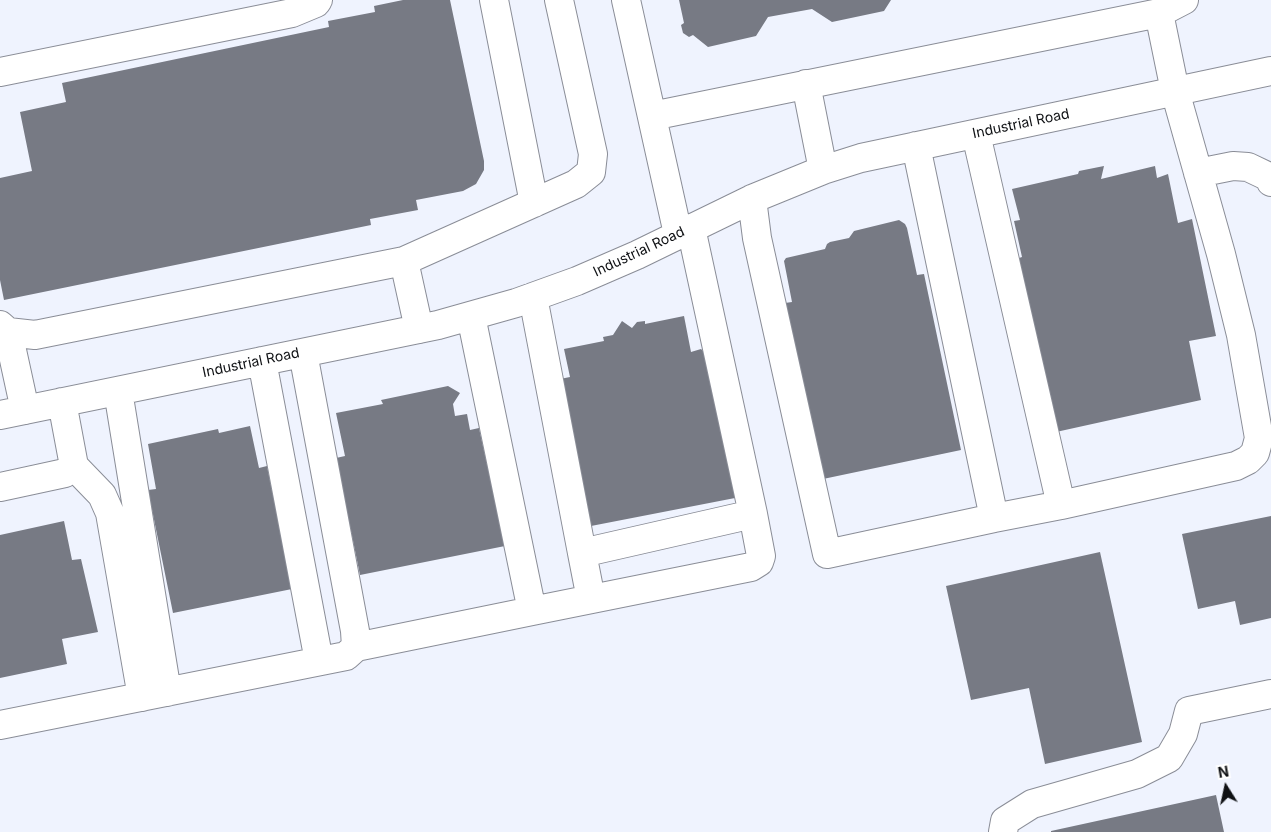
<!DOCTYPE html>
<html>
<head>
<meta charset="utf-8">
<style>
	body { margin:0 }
	#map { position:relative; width:1271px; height:832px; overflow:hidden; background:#eff3fe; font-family:Inter,sans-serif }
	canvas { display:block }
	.north { position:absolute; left:1201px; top:762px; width:50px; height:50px; -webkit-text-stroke:4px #fff; paint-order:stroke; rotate:350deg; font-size:14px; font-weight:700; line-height:20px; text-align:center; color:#0f1114 }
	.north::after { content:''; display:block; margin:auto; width:18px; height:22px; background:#0f1114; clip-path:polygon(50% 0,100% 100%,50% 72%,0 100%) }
</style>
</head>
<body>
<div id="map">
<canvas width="1271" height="832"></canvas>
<div class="north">N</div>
</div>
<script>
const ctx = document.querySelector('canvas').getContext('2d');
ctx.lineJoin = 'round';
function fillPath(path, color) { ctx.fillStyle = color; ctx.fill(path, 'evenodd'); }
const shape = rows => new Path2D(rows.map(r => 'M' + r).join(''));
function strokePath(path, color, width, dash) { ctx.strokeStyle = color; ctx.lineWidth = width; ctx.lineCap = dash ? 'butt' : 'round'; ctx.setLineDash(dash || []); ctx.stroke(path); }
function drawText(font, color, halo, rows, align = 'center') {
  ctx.font = font + ' Inter,sans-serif'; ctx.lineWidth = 5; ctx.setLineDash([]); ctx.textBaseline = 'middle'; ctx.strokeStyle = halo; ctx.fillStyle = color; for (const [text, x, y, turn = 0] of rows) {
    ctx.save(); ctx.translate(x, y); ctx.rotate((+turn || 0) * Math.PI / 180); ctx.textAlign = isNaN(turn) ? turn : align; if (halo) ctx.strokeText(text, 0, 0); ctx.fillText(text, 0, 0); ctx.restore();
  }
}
const building = shape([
	[403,0,450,0,484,161,484,170,476,184,463,191,416,200,418,210,370,219,371,225,4,300,0,280,0,178,32,171,20,112,66,102,62,83,329,27,328,21,375,12,374,6],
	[679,0,891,0,884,11,832,22,812,9,768,17,756,36,708,47,693,35,689,37,683,33,681,25,684,23],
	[1104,166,1101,179,1155,166,1157,178,1168,174,1178,223,1192,219,1216,336,1189,341,1201,400,1056,432,1016,259,1022,257,1014,221,1020,220,1012,189,1078,174,1079,171],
	[899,220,905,224,907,228,917,275,924,274,961,450,823,479,785,303,792,302,784,261,786,258,825,249,827,244,830,242,849,238,854,231],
	[684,316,691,352,701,349,705,353,735,498,591,526,560,379,570,377,564,349,604,341,603,337,613,335,622,321,632,328,637,322,645,321,645,324],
	[448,386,460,393,453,404,455,416,467,414,470,430,479,428,505,546,360,575,336,458,345,456,336,413,383,404,381,400],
	[250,426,259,468,267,466,292,589,173,613,148,490,156,489,148,444,218,429,219,433],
	[1271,516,1271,618,1240,625,1235,601,1198,609,1182,534],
	[64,521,72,560,81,559,98,632,62,639,67,664,0,678,0,535],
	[1100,552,1142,742,1045,764,1029,688,971,700,946,586],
	[1216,795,1224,832,1051,832,1051,831]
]);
const minor = shape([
	[494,0,534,203],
	[626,0,678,234],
	[0,72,292,13,316,3,318,0],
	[806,84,823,170],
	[652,116,1159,13,1184,0],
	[976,134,1061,505,994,518],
	[1198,173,1233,166,1248,167,1269,177,1271,182],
	[752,199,757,238,827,554,994,518,916,146],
	[404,261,419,329],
	[533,297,582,553,753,514,691,228],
	[0,325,8,332,35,335,404,261,576,184,591,172,593,154,559,0],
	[8,332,25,410],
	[262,361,319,661],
	[118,391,167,692],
	[0,415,438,325,516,303,577,281,637,255,752,199,823,170,861,158,1271,71],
	[74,466,102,495,110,513,142,697],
	[0,487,65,473,74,466,62,402],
	[1061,505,1236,466,1248,460,1255,453,1259,438,1241,335,1221,254,1175,91,1159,13],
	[582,553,591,599],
	[532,611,751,567,759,562,761,556,753,514],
	[356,647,532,611,471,316],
	[0,725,346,656,356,647,355,631,303,353],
	[1003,832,1005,821,1032,804,1137,774,1169,758,1183,734,1189,711,1271,694]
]);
const streetNames = [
	["Industrial Road",1021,124,-12],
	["Industrial Road",639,252,-25],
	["Industrial Road",251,363,-12]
];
fillPath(building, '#777a84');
strokePath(minor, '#8a8d97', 30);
strokePath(minor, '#fff', 28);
drawText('14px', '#0f1114', '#fff', streetNames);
</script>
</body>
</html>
